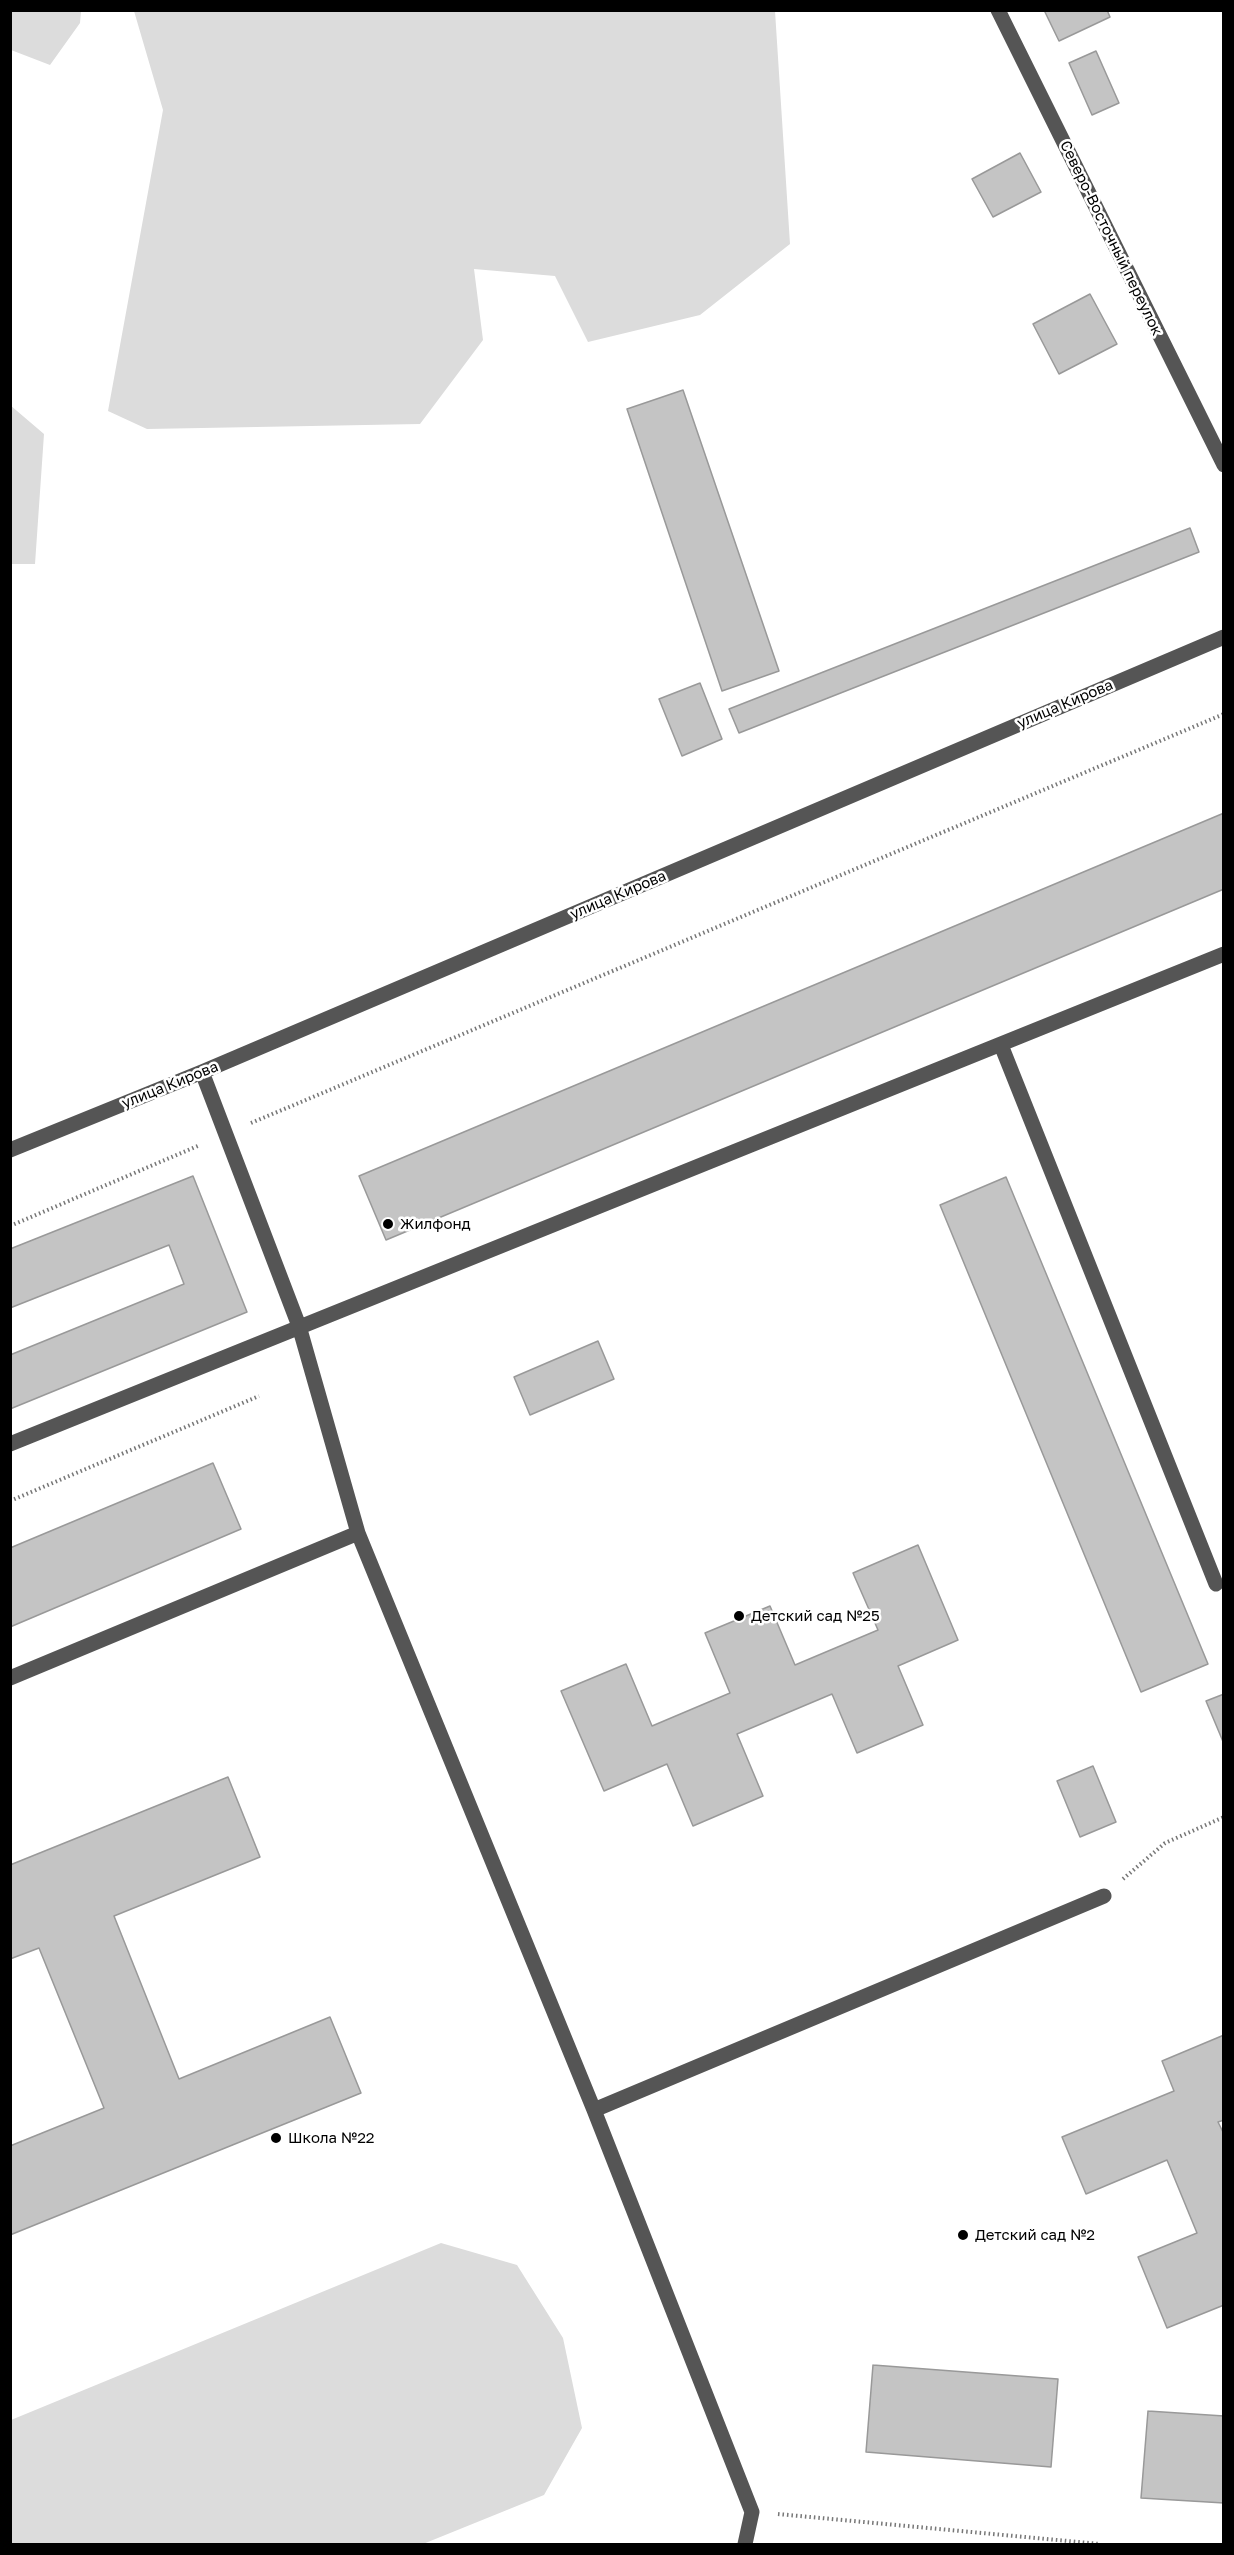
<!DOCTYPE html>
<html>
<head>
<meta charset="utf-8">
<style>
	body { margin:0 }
	#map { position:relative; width:1234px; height:2555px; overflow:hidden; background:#fff; font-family:"Golos Text",sans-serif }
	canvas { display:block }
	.frame { position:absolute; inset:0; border:12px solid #000; pointer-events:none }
</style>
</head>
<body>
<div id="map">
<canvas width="1234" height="2555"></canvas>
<div class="frame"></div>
</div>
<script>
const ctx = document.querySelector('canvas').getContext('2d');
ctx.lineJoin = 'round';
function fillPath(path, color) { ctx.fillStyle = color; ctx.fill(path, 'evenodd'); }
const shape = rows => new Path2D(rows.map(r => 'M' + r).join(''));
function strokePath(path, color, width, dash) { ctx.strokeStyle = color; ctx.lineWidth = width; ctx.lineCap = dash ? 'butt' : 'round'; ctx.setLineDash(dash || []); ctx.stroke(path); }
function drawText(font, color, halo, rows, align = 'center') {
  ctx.font = font + ' "Golos Text",sans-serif'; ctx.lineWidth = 5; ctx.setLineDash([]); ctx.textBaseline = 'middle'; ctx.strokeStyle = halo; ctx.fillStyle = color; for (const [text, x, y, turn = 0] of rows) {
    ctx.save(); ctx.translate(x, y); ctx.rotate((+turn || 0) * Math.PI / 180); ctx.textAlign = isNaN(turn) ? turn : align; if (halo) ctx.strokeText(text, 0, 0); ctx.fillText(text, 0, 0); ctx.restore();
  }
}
const green = shape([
	[10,11,81,11,80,23,50,65,11,50],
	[134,11,775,11,790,244,700,315,588,342,555,276,474,269,483,340,420,424,147,429,108,411,163,110],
	[10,405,44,434,35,564,11,564],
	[441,2243,517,2265,563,2338,582,2428,544,2495,423,2544,11,2544,11,2420]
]);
const building = shape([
	[1044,10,1107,10,1110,17,1059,41,1044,10],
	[1096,51,1119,103,1092,115,1069,63,1096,51],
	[1020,153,1041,192,993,217,972,179,1020,153],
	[1090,294,1117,344,1059,374,1033,324,1090,294],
	[683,390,779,671,722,691,627,409,683,390],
	[1190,528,1199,552,739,733,729,709,1190,528],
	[700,683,722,739,682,756,659,699,700,683],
	[1224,813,1224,889,386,1240,359,1176,1224,813],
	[193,1176,247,1312,10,1409,10,1355,184,1284,169,1245,10,1308,10,1249,193,1176],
	[1006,1177,1208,1664,1141,1692,940,1205,1006,1177],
	[598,1341,614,1379,530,1415,514,1377,598,1341],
	[213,1463,241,1529,10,1627,10,1548,213,1463],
	[918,1545,958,1640,898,1666,923,1725,857,1753,832,1694,737,1734,763,1796,693,1826,667,1764,604,1791,561,1691,626,1664,652,1726,730,1693,705,1633,770,1606,795,1665,878,1630,853,1573,918,1545],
	[1224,1694,1224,1744,1206,1701,1224,1694],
	[1093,1766,1116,1822,1080,1837,1057,1781,1093,1766],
	[228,1777,260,1857,114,1916,179,2079,330,2017,361,2093,10,2235,10,2146,104,2108,39,1948,10,1959,10,1865,228,1777],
	[1224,2035,1224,2120,1218,2122,1224,2134,1224,2305,1167,2328,1138,2257,1197,2233,1167,2160,1086,2194,1062,2137,1174,2091,1162,2061,1224,2035],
	[873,2365,1058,2379,1051,2467,866,2452,873,2365],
	[1148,2411,1224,2416,1224,2503,1141,2498,1148,2411]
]);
const path = shape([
	[251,1123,1224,714],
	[10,1226,200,1145],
	[10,1501,259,1396],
	[1123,1879,1165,1843,1224,1817],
	[778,2514,1100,2544]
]);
const minor = shape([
	[998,10,1224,465],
	[1001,1045,1216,1584],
	[202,1072,299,1326,358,1533,594,2110,752,2512,745,2544],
	[10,1150,202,1072,1224,637],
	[10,1444,1224,954],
	[10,1678,358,1533],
	[594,2110,1104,1896]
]);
const markers = [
	[388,1224,6,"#000"],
	[739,1616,6,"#000"],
	[276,2138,6,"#000"],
	[963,2235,6,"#000"]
];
const streetNames = [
	["Северо-Восточный переулок",1111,238,64],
	["улица Кирова",1065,704,-23],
	["улица Кирова",618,895,-23],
	["улица Кирова",170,1085,-22]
];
const poiNames = [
	["Жилфонд",400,1224],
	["Детский сад №25",751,1616],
	["Школа №22",288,2138],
	["Детский сад №2",975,2235]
];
fillPath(green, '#dcdcdc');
fillPath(building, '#c4c4c4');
strokePath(building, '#999', 1.5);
strokePath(path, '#777', 4, [1.5, 3]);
strokePath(minor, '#555', 15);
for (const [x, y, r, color] of markers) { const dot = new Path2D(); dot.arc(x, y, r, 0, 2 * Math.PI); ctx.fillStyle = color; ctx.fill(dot); strokePath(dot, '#fff', 2); }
drawText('15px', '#000', '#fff', streetNames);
drawText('15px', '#000', '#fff', poiNames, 'left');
</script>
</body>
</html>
